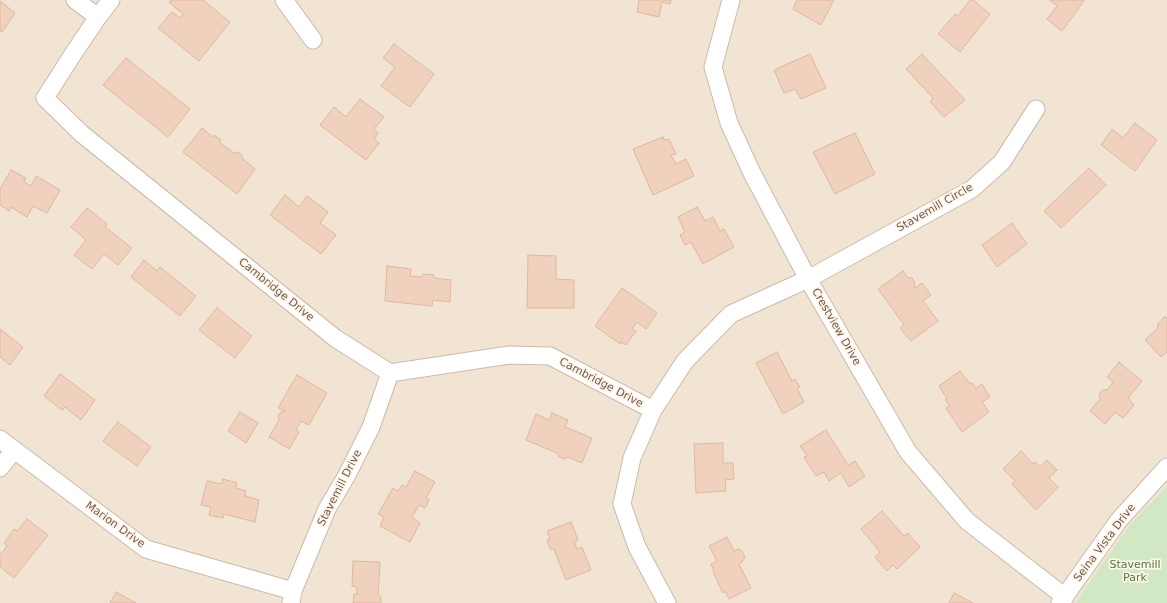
<!DOCTYPE html>
<html>
<head>
<meta charset="utf-8">
<style>
	body { margin:0 }
	canvas { display:block; background:#fbf2e4 }
</style>
</head>
<body>
<canvas width="1167" height="603"></canvas>
<script>
const ctx = document.querySelector('canvas').getContext('2d');
ctx.lineJoin = 'round';
function fillPath(path, color) { ctx.fillStyle = color; ctx.fill(path, 'evenodd'); }
const shape = rows => new Path2D(rows.map(r => 'M' + r).join(''));
function strokePath(path, color, width, dash) { ctx.strokeStyle = color; ctx.lineWidth = width; ctx.lineCap = dash ? 'butt' : 'round'; ctx.setLineDash(dash || []); ctx.stroke(path); }
function drawText(font, color, halo, rows, align = 'center') {
  ctx.font = font + ' "DejaVu Sans",sans-serif'; ctx.lineWidth = 3.5; ctx.setLineDash([]); ctx.textBaseline = 'middle'; ctx.strokeStyle = halo; ctx.fillStyle = color; for (const [text, x, y, turn = 0] of rows) {
    ctx.save(); ctx.translate(x, y); ctx.rotate((+turn || 0) * Math.PI / 180); ctx.textAlign = isNaN(turn) ? turn : align; if (halo) ctx.strokeText(text, 0, 0); ctx.fillText(text, 0, 0); ctx.restore();
  }
}
const residential = shape([
	[0,0,1167,0,1167,603,0,603]
]);
const green = shape([
	[1167,486,1167,603,1076,603,1093,577,1130,525]
]);
const building = shape([
	[171,0,203,0,230,22,199,61,158,28,172,12,180,18,183,14,169,2,171,0],
	[639,0,671,0,670,4,662,2,659,17,637,12,639,0],
	[797,0,834,0,821,25,793,9,797,0],
	[970,0,973,0,990,14,960,52,938,34,955,14,958,16,970,0],
	[1050,0,1084,0,1084,1,1062,31,1047,19,1057,6,1050,0],
	[0,1,15,13,2,32,0,31,0,1],
	[394,44,434,74,410,107,381,86,395,67,383,58,394,44],
	[810,54,826,88,801,99,795,89,784,93,774,70,810,54],
	[922,54,965,100,944,117,930,102,933,98,906,69,922,54],
	[126,58,190,109,168,137,103,85,126,58],
	[360,99,384,117,374,129,378,133,374,139,379,143,366,160,320,125,334,107,346,117,360,99],
	[1135,123,1157,140,1135,171,1101,145,1112,129,1123,138,1135,123],
	[202,128,213,137,214,135,221,140,219,142,234,153,237,152,242,155,242,158,255,169,237,194,183,152,202,128],
	[855,133,875,174,835,194,813,152,855,133],
	[663,137,664,140,669,139,676,154,671,155,676,164,686,159,694,176,653,195,633,149,663,137],
	[1089,168,1106,185,1061,228,1044,211,1089,168],
	[11,170,26,178,24,182,31,186,36,176,60,190,47,213,33,206,27,217,11,207,9,211,0,205,0,189,11,170],
	[285,195,299,207,307,196,328,212,320,223,336,235,321,254,270,215,285,195],
	[697,207,705,221,713,217,720,231,724,229,734,247,703,264,691,242,685,245,680,235,685,232,678,217,697,207],
	[87,208,107,224,105,227,132,248,118,265,104,254,92,269,74,255,86,240,71,227,87,208],
	[1012,223,1027,244,997,267,982,245,1012,223],
	[528,255,556,256,556,279,574,280,574,308,527,308,528,255],
	[144,260,157,271,160,267,196,296,180,316,131,277,144,260],
	[387,266,411,269,410,276,422,277,423,274,434,275,434,278,451,280,450,302,433,300,432,306,385,301,387,266],
	[903,271,908,278,912,278,915,283,914,287,915,288,922,283,931,295,923,301,938,321,911,341,900,328,904,325,878,289,903,271],
	[622,288,657,313,646,329,637,322,632,329,636,331,626,345,621,342,620,344,595,326,622,288],
	[217,308,252,336,235,358,199,330,217,308],
	[1164,317,1167,318,1167,352,1161,357,1145,340,1157,329,1158,324,1164,317],
	[0,329,23,347,10,365,0,357,0,329],
	[777,352,792,381,795,379,800,387,797,388,804,402,783,414,756,363,777,352],
	[1119,362,1142,381,1128,398,1134,405,1123,418,1115,412,1105,424,1090,411,1100,399,1099,395,1102,390,1107,390,1113,382,1107,377,1119,362],
	[960,371,969,383,972,383,976,388,982,384,990,397,982,402,989,412,962,432,946,408,950,406,945,400,947,399,939,386,960,371],
	[60,374,95,400,81,420,65,407,62,410,44,396,60,374],
	[297,375,327,393,309,425,301,421,296,430,299,432,289,449,269,437,279,420,278,416,281,412,285,411,278,408,297,375],
	[240,412,258,423,246,443,228,431,240,412],
	[552,413,568,420,565,427,592,438,582,463,568,457,565,459,559,457,557,453,526,440,536,414,549,420,552,413],
	[118,422,151,447,137,466,103,441,118,422],
	[826,430,848,465,855,461,865,476,849,487,841,473,829,481,824,472,816,476,804,457,807,456,800,446,826,430],
	[723,443,723,463,733,463,734,479,725,480,726,491,696,493,694,444,723,443],
	[1021,451,1032,463,1036,463,1040,467,1047,460,1057,470,1049,478,1058,487,1036,510,1012,484,1015,481,1003,469,1021,451],
	[415,471,435,482,426,498,429,500,425,508,419,505,412,517,420,523,410,542,380,526,384,517,378,514,393,488,398,491,402,485,406,487,415,471],
	[223,479,237,483,236,488,246,491,245,496,259,500,255,522,224,514,223,518,209,515,211,507,201,505,207,481,222,484,223,479],
	[882,511,904,536,908,533,920,547,897,569,893,565,887,571,875,557,880,552,861,529,882,511],
	[27,519,48,535,14,578,0,567,0,555,7,546,4,543,14,529,17,531,27,519],
	[571,522,578,540,574,542,577,549,582,547,591,570,566,580,554,549,551,550,547,540,550,539,547,531,571,522],
	[727,537,734,551,738,549,742,551,745,557,742,562,739,564,751,588,729,599,725,591,723,593,713,572,714,571,711,564,717,561,709,546,727,537],
	[353,561,380,562,378,595,381,597,381,603,353,603,354,594,357,594,357,587,352,586,353,561],
	[116,592,136,603,110,603,116,592],
	[954,593,973,603,949,603,954,593]
]);
const minor = shape([
	[75,0,98,17],
	[111,0,98,17,73,54,45,98,82,134,335,338,390,373,509,355,550,356,653,410],
	[284,0,313,40],
	[731,0,713,67,729,123,752,173,808,279,908,452,967,521,1065,597],
	[0,439,146,549,293,591],
	[0,468,14,450],
	[291,603,293,591,327,509,347,475,371,427,390,373],
	[667,603,637,547,622,504,632,458,653,410,685,361,731,314,808,279,972,189,1002,162,1036,109],
	[1060,603,1119,520,1167,467]
]);
const streetNames = [
	["Stavemill Circle",935,208,-30],
	["Cambridge Drive",276,290,39],
	["Crestview Drive",836,327,60],
	["Cambridge Drive",601,383,28],
	["Stavemill Drive",340,488,-63],
	["Marion Drive",115,525,36],
	["Seina Vista Drive",1105,543,-53]
];
const parkNames = [
	["Stavemill",1135,565],
	["Park",1135,578]
];
fillPath(residential, '#f2e4d3');
fillPath(green, '#d2e8c4');
fillPath(building, '#efd1bd');
strokePath(building, '#e1b79e', 1);
strokePath(minor, '#ccbaab', 19);
strokePath(minor, '#fff', 17);
drawText('11px', '#72594b', '#fef6ea', streetNames);
drawText('11px', '#547843', '#fef6ea', parkNames);
</script>
</body>
</html>
